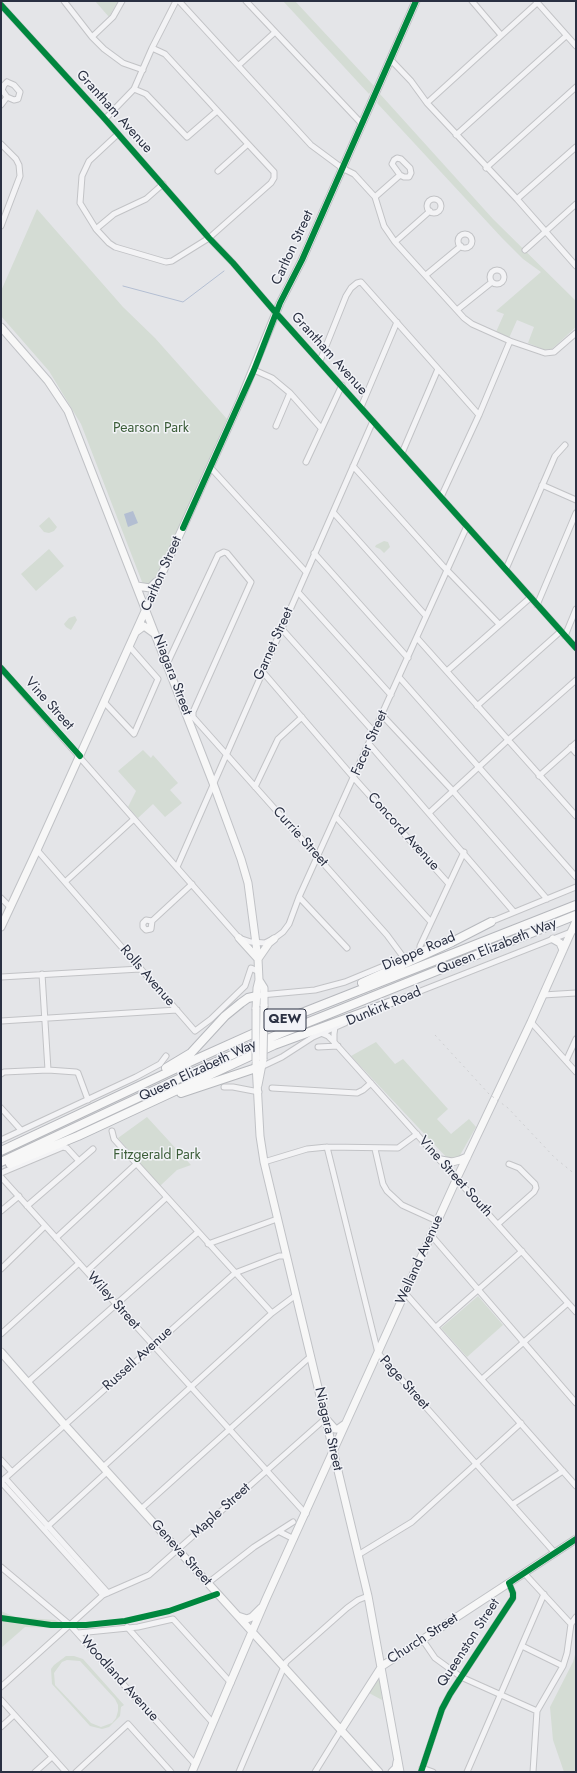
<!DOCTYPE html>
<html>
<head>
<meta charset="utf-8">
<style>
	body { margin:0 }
	#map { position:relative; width:577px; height:1773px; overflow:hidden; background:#e4e5e8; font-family:Jost,sans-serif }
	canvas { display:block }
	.frame { position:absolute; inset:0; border:2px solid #2a3042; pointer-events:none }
</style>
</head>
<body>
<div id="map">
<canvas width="577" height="1773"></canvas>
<div class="frame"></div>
</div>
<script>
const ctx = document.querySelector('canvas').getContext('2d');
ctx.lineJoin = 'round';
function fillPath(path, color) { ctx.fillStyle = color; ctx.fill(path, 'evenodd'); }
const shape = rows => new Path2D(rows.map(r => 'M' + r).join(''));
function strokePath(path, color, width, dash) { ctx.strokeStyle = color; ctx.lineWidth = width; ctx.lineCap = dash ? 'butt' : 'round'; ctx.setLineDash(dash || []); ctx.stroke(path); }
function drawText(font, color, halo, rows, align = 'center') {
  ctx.font = font + ' Jost,sans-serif'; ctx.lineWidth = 3; ctx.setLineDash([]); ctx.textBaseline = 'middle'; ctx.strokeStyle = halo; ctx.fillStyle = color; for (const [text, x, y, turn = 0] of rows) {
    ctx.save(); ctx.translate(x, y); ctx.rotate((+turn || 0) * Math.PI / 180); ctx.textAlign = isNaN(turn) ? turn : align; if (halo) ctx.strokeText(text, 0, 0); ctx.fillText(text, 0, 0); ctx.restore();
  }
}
const green = shape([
	[95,1,118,1,109,17],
	[283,1,295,1,374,86,369,94],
	[380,94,493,219,576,301,576,327,552,349,545,350,528,343,534,327,517,320,509,338,496,332,504,314,496,311,541,272,523,259,502,238,377,103],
	[37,209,123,307,155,338,227,419,159,571,150,587,144,587,81,424,49,371,1,316,1,291],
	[49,517,57,527,54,531,49,533,44,532,39,526],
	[384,541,388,542,390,547,384,553,380,549,375,547,376,545],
	[49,549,64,566,36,591,21,574],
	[75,616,77,620,71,630,66,627,64,624,69,618],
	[143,750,151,758,153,755,178,783,170,790,182,803,165,817,153,804,138,818,128,807,136,791,118,771],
	[376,1042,395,1064,403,1059,448,1109,437,1119,451,1134,469,1119,476,1127,459,1157,448,1159,351,1056],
	[147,1117,191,1165,177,1170,160,1186,118,1138],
	[478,1296,503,1325,467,1357,441,1328],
	[1,1611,15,1617,55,1620,62,1624,60,1628,25,1627,1,1648],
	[576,1651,576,1772,564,1772,553,1740,550,1707,573,1662],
	[66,1656,74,1656,83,1659,124,1705,121,1707,120,1716,109,1727,102,1729,90,1726,52,1684,51,1669,54,1665],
	[67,1660,80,1661,115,1699,118,1705,118,1711,116,1718,112,1723,101,1727,91,1723,55,1685,54,1673,62,1662],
	[380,1676,382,1700,369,1693]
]);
const water = shape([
	[133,511,138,523,128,527,124,514]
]);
const stream = shape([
	[123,286,183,302,224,271]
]);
const minor = shape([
	[64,1,92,37,104,49,123,63,143,70],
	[179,1,311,145,342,168,354,174,375,197,384,226,395,242,464,318,472,324,510,341,545,353,554,352,576,333],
	[246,1,362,124],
	[472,1,501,35],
	[536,1,576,46],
	[1,5,105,119,209,238,233,263,276,313,576,648],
	[92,37,113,17,122,1],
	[391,60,411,81,427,103,517,199,576,266],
	[239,65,274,33],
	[7,82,14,85,20,92,18,99,14,100,7,97,2,90,4,85,7,82],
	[134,89,146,94,187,137,217,111],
	[427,103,537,3],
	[1,105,7,97],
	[105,119,134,89,152,48,176,1],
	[118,134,89,161,82,176,80,203,96,229,109,243,115,247,166,262,172,261,209,238,271,183,274,178,274,172,248,144,165,54,152,48],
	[456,135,566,36],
	[1,144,16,159,19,165,20,176,1,226],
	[486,168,576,87],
	[218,171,248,144],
	[375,197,400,175,404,177,409,177,411,173,410,168,401,159,397,158,394,160,392,164,400,175],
	[517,199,576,147],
	'427 206a7 7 0 1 1 14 0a7 7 0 1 1-14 0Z',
	[96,229,114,214,146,199,163,184],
	'458 241a7 7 0 1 1 14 0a7 7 0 1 1-14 0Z',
	[395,242,430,211],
	[525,250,576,204],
	'490 277a7 7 0 1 1 14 0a7 7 0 1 1-14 0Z',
	[426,275,461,246],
	[457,310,492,282],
	[320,361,346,296,351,288,357,283,361,282,479,415],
	[254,370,272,378,290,393,321,428],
	[361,407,397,322],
	[276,426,290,393],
	[402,453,438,369],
	[306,462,342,385],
	[353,466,443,566,499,624],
	[210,467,306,572],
	[542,485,576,500],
	[441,497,479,415,510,341],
	[333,512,426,616],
	[314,553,408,658],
	[506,569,555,456,565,445],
	[298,592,391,695],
	[537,605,576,513],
	[281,628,374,732],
	[565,636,576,609],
	[417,638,576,816],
	[167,664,218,555,224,552,227,553,251,582,193,712,193,717,387,935,404,958],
	[1,668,239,938,251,942,265,943,275,938,283,932,289,924,299,897,467,526],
	[262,671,354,778,449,884],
	[447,671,531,597],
	[399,677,576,877],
	[104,702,134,734,158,679,129,646],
	[477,706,561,631],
	[382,715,453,791,547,899],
	[369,744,514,912],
	[571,747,576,753],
	[539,776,576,743],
	[255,787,278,739,302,717],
	[429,813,508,740,576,680],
	[336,817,431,922],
	[37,850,195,1031,211,1019,245,986,251,968,259,972],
	[177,867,373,421],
	[65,882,134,819],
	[299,897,347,948],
	[1,898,10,907],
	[152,921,151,929,146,930,143,927,143,923,146,920,152,921,192,884],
	[488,923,576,887],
	[420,951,420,946,464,852],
	[42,974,48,1070],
	[1,977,140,969],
	[261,995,315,990,345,982,449,939],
	[543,995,576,993],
	[395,1001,576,930],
	[1,1021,177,1010],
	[531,1022,576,1072],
	[321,1033,328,1036,334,1042,576,1312],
	[334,1042,334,1034,335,1027],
	[318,1047,338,1046],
	[566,1061,576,1039],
	[263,1066,282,1057,313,1037,345,1023],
	[1,1074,4,1072,48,1070,76,1072,78,1073,88,1100],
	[224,1087,233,1087,259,1092],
	[272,1088,357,1093,363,1090,371,1083],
	[1,1108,21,1130],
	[112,1131,114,1139,272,1313],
	[1,1140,136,1077,160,1064,166,1056],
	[327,1147,378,1353,555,1553],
	[375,1149,383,1184,387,1191,402,1205,437,1221],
	[264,1162,307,1149,327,1147,398,1148,417,1134],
	[1,1173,63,1147,67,1148,79,1161],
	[1,1177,306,1514],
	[27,1206,93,1149],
	[1,1211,19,1196],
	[498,1224,534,1192,536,1188,535,1184,519,1168,509,1164],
	[431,1235,576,1403],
	[56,1238,136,1164],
	[208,1244,277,1219],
	[1,1269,45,1226],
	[87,1271,166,1198],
	[405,1293,576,1486],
	[436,1327,522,1251],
	[1,1334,79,1263],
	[482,1379,568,1303],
	[28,1382,197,1233],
	[1,1460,12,1472],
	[103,1467,272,1313,296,1295],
	[5,1478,108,1593],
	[1,1482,235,1273,279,1256,286,1256],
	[1,1482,103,1595],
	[513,1504,563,1471],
	[141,1509,311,1356],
	[47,1527,107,1472],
	[280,1532,294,1539],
	[358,1555,412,1522,521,1423],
	[1,1567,70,1625,195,1764],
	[524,1573,571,1624],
	[208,1583,254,1547,293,1522],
	[127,1627,213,1723],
	[78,1633,138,1627,173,1619,231,1683],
	[422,1639,435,1658,461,1677,537,1711],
	[522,1646,563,1666],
	[1,1687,103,1595,149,1575,326,1418],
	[1,1700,66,1772],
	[1,1727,14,1715],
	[422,1768,433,1772],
	[35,1772,52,1757],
	[76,1772,128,1724,171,1772],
	[239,1772,286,1662,347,1608,358,1600,368,1596],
	[315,1772,341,1730],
	[421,1772,442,1709,450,1694,513,1598,513,1593,509,1583],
	[467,1772,544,1594],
	[533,1772,537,1711,563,1666,567,1653,571,1624,576,1617]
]);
const major = shape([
	[1,327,48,381,68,411,213,783,241,859,248,883,258,959,259,980,257,988,256,1009],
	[137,586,150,588,156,582],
	[136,632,144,626,155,634],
	[1,927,37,850,240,401,280,303,302,260,416,1],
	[239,938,258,959],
	[553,939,560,943,563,950],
	[258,959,269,943,274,939],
	[259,980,264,988,264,1006],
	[256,1064,260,1136,264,1162,368,1596,400,1772],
	[258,1085,263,1059],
	[441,1160,452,1162,460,1160,467,1157],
	[1,1352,64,1424,379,1772],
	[327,1420,335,1429,338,1429,345,1424],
	[238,1616,247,1619,252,1617,261,1608],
	[341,1730,382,1666,576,1539],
	[192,1772,266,1599,457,1178,531,1022,576,921],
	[392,1772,396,1768,397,1762]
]);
const highway = shape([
	[362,983,452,942,491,922],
	[166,1068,191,1053,225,1016,241,1003,248,998,257,996],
	[181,1093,256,1068],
	[1,1151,192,1061,279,1022,576,905],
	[1,1162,189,1074,279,1034,576,915],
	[10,1164,78,1136,274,1045,397,1000]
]);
const rail = shape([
	[435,1035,489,1094,508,1108,555,1158,576,1175]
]);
const majorBridge = shape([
	[263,1059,264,1006],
	[256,1061,256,1009]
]);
const cycleway = shape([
	[1,5,105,119,209,238,233,263,276,313,576,648],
	[183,528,254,370,280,303,302,260,416,1],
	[1,668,80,756],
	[1,1618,51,1625,86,1625,125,1621,169,1611,217,1594],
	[421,1772,442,1709,450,1694,513,1598,513,1593,509,1583,576,1539]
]);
const shields = [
	[285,1020,42]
];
const shieldNames = [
	["QEW",285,1020]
];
const streetNames = [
	["Grantham Avenue",114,112,48],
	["Carlton Street",293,248,-65],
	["Grantham Avenue",329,354,48],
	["Carlton Street",162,574,-66],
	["Garnet Street",274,644,-66],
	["Niagara Street",172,675,69],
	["Vine Street",49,704,48],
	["Facer Street",370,743,-66],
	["Concord Avenue",403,832,48],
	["Currie Street",300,837,48],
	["Queen Elizabeth Way",497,947,-22],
	["Dieppe Road",419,952,-23],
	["Rolls Avenue",147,976,49],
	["Dunkirk Road",384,1007,-23],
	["Queen Elizabeth Way",198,1071,-25],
	["Vine Street South",455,1177,48],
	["Welland Avenue",420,1260,-66],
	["Wiley Street",113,1301,48],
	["Russell Avenue",138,1359,-42],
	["Page Street",404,1383,48],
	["Niagara Street",328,1429,77],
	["Maple Street",221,1511,-42],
	["Geneva Street",181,1553,48],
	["Church Street",423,1639,-33],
	["Queenston Street",469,1643,-57],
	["Woodland Avenue",119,1679,48]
];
const parkNames = [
	["Pearson Park",151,429],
	["Fitzgerald Park",157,1156]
];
fillPath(green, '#d4dcd4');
fillPath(water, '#b3bed2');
strokePath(stream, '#b3bed2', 1);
strokePath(minor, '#c2c3c6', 7);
strokePath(major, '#c0c2c6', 9);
strokePath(highway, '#b6b8bd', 10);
strokePath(minor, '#f3f3f5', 5);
strokePath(major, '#f7f7f7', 7);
strokePath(highway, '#f7f7f7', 8);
strokePath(rail, '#cdced0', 1, [2, 4]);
strokePath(majorBridge, '#c0c2c6', 9, []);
strokePath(majorBridge, '#f7f7f7', 7);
strokePath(cycleway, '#00873e', 6);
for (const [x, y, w] of shields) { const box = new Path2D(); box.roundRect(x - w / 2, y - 11, w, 22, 3); ctx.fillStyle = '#f2f3f7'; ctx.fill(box); strokePath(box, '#2a3042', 1); }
drawText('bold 13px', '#2a3042', null, shieldNames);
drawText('14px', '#2a3042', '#f2f3f7', streetNames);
drawText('14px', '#3b5d38', '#f2f3f7', parkNames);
</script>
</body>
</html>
